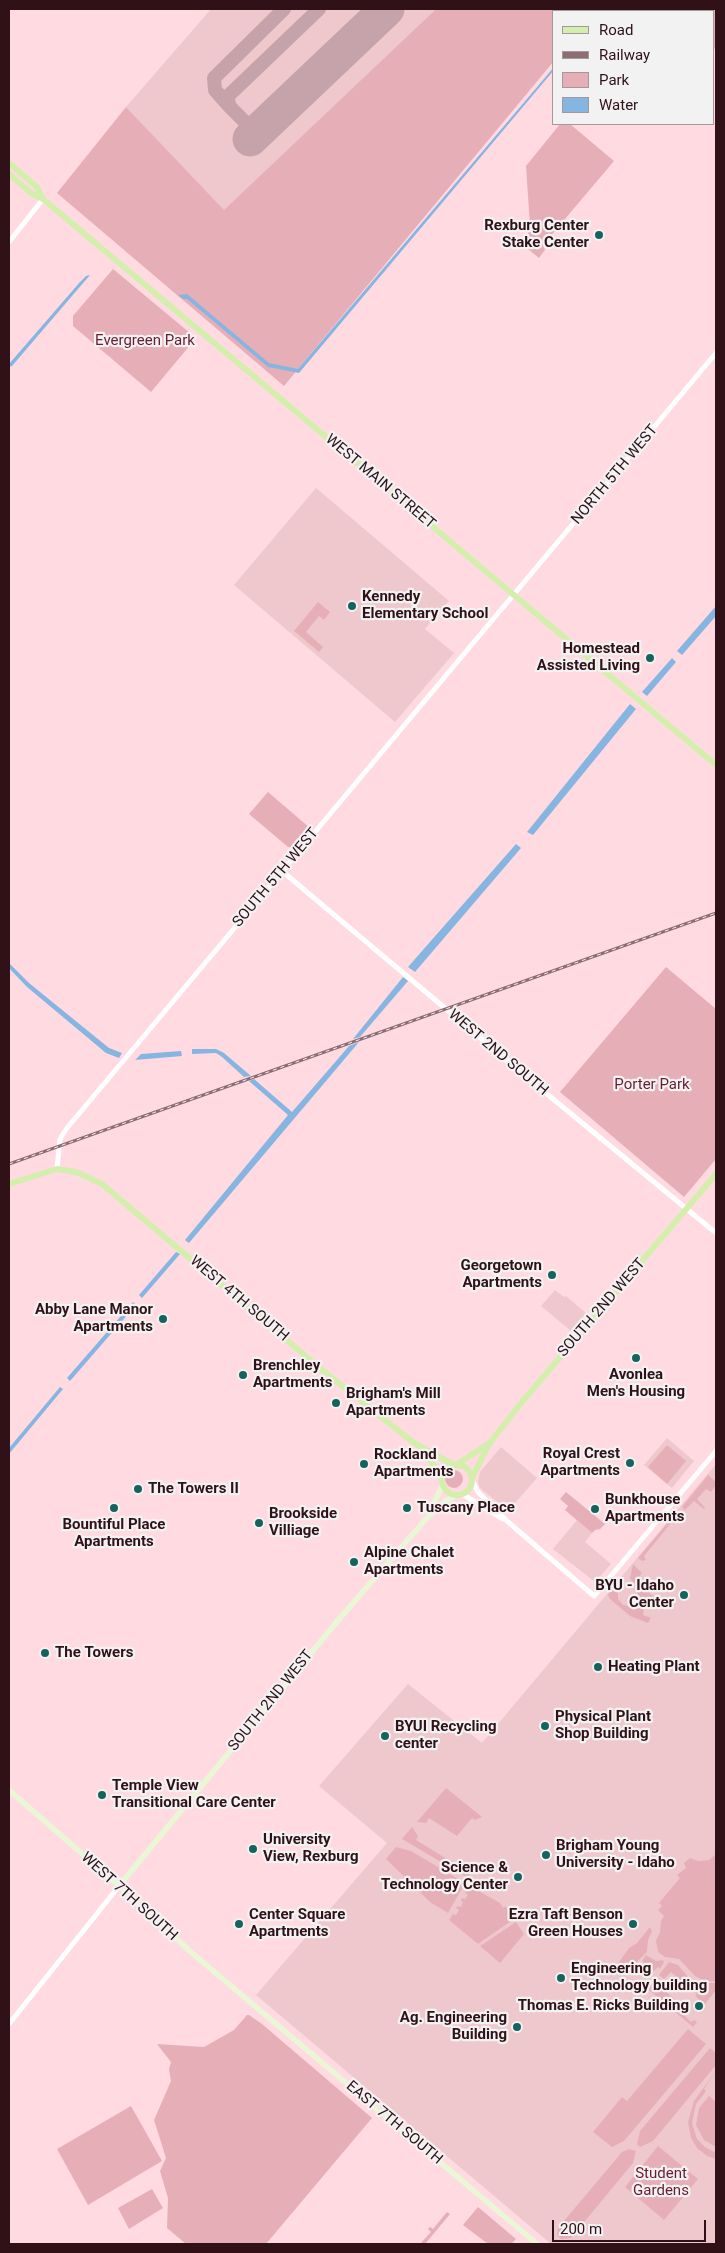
<!DOCTYPE html>
<html>
<head>
<meta charset="utf-8">
<style>
	body { margin:0 }
	#map { position:relative; width:725px; height:2253px; overflow:hidden; background:#ffdae0; font-family:Roboto,sans-serif }
	canvas { display:block }
	.frame { position:absolute; inset:0; border:10px solid #301118; pointer-events:none }
	.legend { position:absolute; left:552px; top:10px; width:162px; height:115px; box-sizing:border-box; background:#f2f2f2; border:1px solid #a4989b; margin:0; padding:6px 9px; list-style:none; font-size:15px; color:#301118 }
	.legend li { display:flex; align-items:center; gap:10px; height:25px }
	.legend b { width:25px; border:1px solid #a4989b }
	.scale { position:absolute; left:552px; top:2220px; width:154px; height:22px; box-sizing:border-box; border:2px solid #301118; border-top:0; padding-left:6px; font-size:15px; line-height:18px; white-space:nowrap; color:#301118; -webkit-text-stroke:4px #f2f2f2; paint-order:stroke }
</style>
</head>
<body>
<div id="map">
<canvas width="725" height="2253"></canvas>
<div class="frame"></div>
<ul class="legend">
<li><b style="height:6px;background:#d4efad"></b>Road</li>
<li><b style="height:6px;background:#8e6c73"></b>Railway</li>
<li><b style="height:14px;background:#e6afb8"></b>Park</li>
<li><b style="height:14px;background:#86b5e1"></b>Water</li>
</ul>
<div class="scale">200 m</div>
</div>
<script>
const ctx = document.querySelector('canvas').getContext('2d');
ctx.lineJoin = 'round';
function fillPath(path, color) { ctx.fillStyle = color; ctx.fill(path, 'evenodd'); }
const shape = rows => new Path2D(rows.map(r => 'M' + r).join(''));
function strokePath(path, color, width, dash) { ctx.strokeStyle = color; ctx.lineWidth = width; ctx.lineCap = dash ? 'butt' : 'round'; ctx.setLineDash(dash || []); ctx.stroke(path); }
function drawText(font, color, halo, rows, align = 'center') {
  ctx.font = font + ' Roboto,sans-serif'; ctx.lineWidth = 4.5; ctx.setLineDash([]); ctx.textBaseline = 'middle'; ctx.strokeStyle = halo; ctx.fillStyle = color; for (const [text, x, y, turn = 0] of rows) {
    ctx.save(); ctx.translate(x, y); ctx.rotate((+turn || 0) * Math.PI / 180); ctx.textAlign = isNaN(turn) ? turn : align; if (halo) ctx.strokeText(text, 0, 0); ctx.fillText(text, 0, 0); ctx.restore();
  }
}
const built = shape([
	[211,9,436,9,224,211,126,107],
	[316,488,449,601,425,629,454,653,395,722,234,585],
	[555,1290,564,1297,566,1296,586,1313,571,1331,541,1306],
	[667,1438,694,1461,672,1488,644,1465],
	[501,1447,537,1478,508,1511,480,1488,478,1482,480,1472],
	[716,1464,716,2244,551,2244,256,1995,387,1843,319,1786,408,1684,482,1743],
	[577,1520,592,1533,585,1542,611,1564,595,1582,553,1549]
]);
const green = shape([
	[436,9,597,9,595,11,554,11,554,61,284,386,57,193,126,107,224,210],
	[667,9,716,9,716,50,714,48,714,11,670,11],
	[560,124,570,124,614,161,543,245,545,250,539,258,522,244,528,234,530,226,526,166],
	[113,269,196,338,151,392,73,326,73,316],
	[318,602,330,612,324,620,319,616,306,632,323,647,319,652,294,631],
	[268,792,310,828,293,848,288,847,249,814],
	[666,967,716,1009,716,1159,684,1197,560,1092],
	[667,1445,686,1461,667,1484,648,1467],
	'445 1479a9 9 0 1 1 18 0a9 9 0 1 1-18 0Z',
	[708,1475,716,1482,716,1485,711,1492,706,1489,697,1499,705,1508,704,1509,694,1501,685,1510,682,1507],
	[566,1492,605,1524,600,1529,595,1530,592,1533,565,1510,568,1506,560,1499],
	[675,1518,644,1556,646,1560,642,1561,638,1558,671,1519],
	[633,1564,642,1573,634,1584,630,1578],
	[642,1587,657,1599,656,1604,648,1603,638,1596,637,1592],
	[611,1590,618,1593,618,1599,623,1605,644,1609,643,1615,651,1618,648,1623,630,1616,610,1599,608,1595],
	[446,1788,482,1817,475,1820,472,1818,457,1836,429,1818,426,1823,417,1822],
	[412,1827,418,1836,416,1840,470,1873,468,1878,402,1839],
	[396,1847,411,1851,465,1883,448,1913,430,1902,386,1859],
	[716,1854,716,1981,705,1981,695,1976,679,1959,665,1957,658,1952,656,1941,660,1932,661,1921,664,1916,658,1910,662,1906,659,1903,680,1878,677,1875,686,1868,684,1863,690,1858,698,1861,709,1860],
	[470,1886,500,1903,503,1908,505,1906,514,1919,478,1944,449,1920,453,1914,456,1915,459,1910,456,1908,458,1906,461,1907,463,1902,461,1901,462,1898,465,1899,468,1895,465,1893],
	[516,1922,524,1934,500,1963,480,1946],
	[650,1927,652,1931,648,1940,647,1952,629,1970,612,1972,629,1948,637,1943],
	[646,1955,656,1961,663,1960,664,1962,661,1967,660,1969,658,1967,654,1971,642,1961],
	[669,1962,678,1965,688,1977,696,1983,716,1983,716,1990,705,2004,695,1996,697,1994,671,1972,664,1979,659,1975],
	[651,1984,655,1987,658,1984,685,2009,682,2013,691,2022,694,2020,697,2022,693,2027,648,1989],
	[247,2015,249,2015,262,2024,372,2118,266,2244,186,2244,167,2228,168,2198,160,2171,166,2158,154,2120,171,2081,169,2069,171,2062,157,2044,204,2047,234,2030],
	[688,2029,706,2044,624,2141,612,2147,593,2132,622,2097,627,2101],
	[710,2048,716,2053,716,2065,653,2141,640,2147,637,2144,640,2131],
	[716,2071,704,2089,706,2091,696,2104,692,2123,697,2139,705,2147,716,2153,716,2159,707,2156,697,2148,691,2138,688,2122,694,2101],
	[709,2096,716,2102,716,2147,704,2140,696,2125,699,2108],
	[131,2106,162,2161,88,2205,57,2149],
	[658,2146,698,2179,664,2220,625,2187],
	[629,2149,636,2151,633,2163,571,2238,561,2239,557,2235,558,2228,622,2152],
	[152,2189,163,2208,129,2229,118,2208],
	[478,2207,516,2239,511,2244,488,2244,463,2225],
	[447,2212,450,2214,425,2244,420,2244,431,2232,428,2229,430,2227,433,2229]
]);
const water = shape([
	[554,67,554,70,299,373,268,367,187,299,183,299,178,295,187,294,269,363,298,369],
	[90,275,12,366,9,367,9,364,80,282,86,276],
	[716,606,716,616,682,655,677,651],
	[672,658,676,662,647,696,642,692],
	[630,704,636,709,533,835,527,832],
	[516,844,521,848,415,972,408,967],
	[9,963,29,983,109,1048,122,1053,119,1058,106,1053,27,987,9,968],
	[403,977,408,981,360,1037,353,1039],
	[359,1042,189,1243,185,1240,288,1115,249,1081,254,1079,292,1112,349,1046],
	[192,1049,216,1049,224,1053,251,1076,244,1077,222,1057,216,1053,192,1054],
	[181,1051,182,1056,135,1060,141,1054],
	[176,1252,180,1254,142,1298,139,1295],
	[133,1302,136,1305,70,1381,67,1378],
	[60,1387,63,1389,9,1454,9,1448]
]);
const taxiway = shape([
	[230,107,215,90,214,78,284,9],
	[265,124,253,126,247,124,230,107,227,97,319,9]
]);
const runway = shape([
	[250,139,387,9]
]);
const tertiary = shape([
	[9,242,43,199],
	[282,871,547,1094,716,1233],
	[57,1169,60,1139,67,1128,716,353],
	[472,1480,478,1492,508,1522,594,1596,716,1451],
	[462,1494,503,1519],
	[9,2024,119,1886]
]);
const secondary = shape([
	[429,1513,443,1484],
	[9,1790,119,1886,192,1953,537,2244],
	[119,1886,340,1618,426,1519,445,1501,457,1495]
]);
const primary = shape([
	[9,163,37,187,43,199],
	[9,174,31,193,43,199,716,765],
	[9,1184,57,1169,76,1172,102,1184,321,1369,414,1443,454,1465],
	[420,1450,438,1470,442,1480],
	[456,1465,488,1444],
	'442 1480a15 15 0 1 1 30 0a15 15 0 1 1-30 0Z',
	[472,1478,489,1444,522,1402,716,1174]
]);
const rail = shape([
	[9,1164,716,913]
]);
const markers = [
	[599,235,5,"#16635d"],
	[352,606,5,"#16635d"],
	[650,658,5,"#16635d"],
	[552,1275,5,"#16635d"],
	[163,1319,5,"#16635d"],
	[636,1358,5,"#16635d"],
	[243,1375,5,"#16635d"],
	[336,1403,5,"#16635d"],
	[630,1463,5,"#16635d"],
	[364,1464,5,"#16635d"],
	[138,1489,5,"#16635d"],
	[114,1508,5,"#16635d"],
	[407,1508,5,"#16635d"],
	[595,1509,5,"#16635d"],
	[259,1523,5,"#16635d"],
	[354,1562,5,"#16635d"],
	[684,1595,5,"#16635d"],
	[45,1653,5,"#16635d"],
	[598,1667,5,"#16635d"],
	[545,1726,5,"#16635d"],
	[385,1736,5,"#16635d"],
	[102,1795,5,"#16635d"],
	[253,1849,5,"#16635d"],
	[546,1855,5,"#16635d"],
	[518,1877,5,"#16635d"],
	[239,1924,5,"#16635d"],
	[633,1924,5,"#16635d"],
	[561,1978,5,"#16635d"],
	[699,2006,5,"#16635d"],
	[517,2027,5,"#16635d"]
];
const poiNames = [
	["Rexburg Center",589,226,"right"],
	["Stake Center",589,243,"right"],
	["Kennedy",362,597],
	["Elementary School",362,614],
	["Homestead",640,649,"right"],
	["Assisted Living",640,666,"right"],
	["Georgetown",542,1266,"right"],
	["Apartments",542,1283,"right"],
	["Abby Lane Manor",153,1310,"right"],
	["Apartments",153,1327,"right"],
	["Brenchley",253,1366],
	["Apartments",253,1383],
	["Avonlea",636,1375,"center"],
	["Men's Housing",636,1392,"center"],
	["Brigham's Mill",346,1394],
	["Apartments",346,1411],
	["Royal Crest",620,1454,"right"],
	["Apartments",620,1471,"right"],
	["Rockland",374,1455],
	["Apartments",374,1472],
	["The Towers II",148,1489],
	["Bunkhouse",605,1500],
	["Apartments",605,1517],
	["Tuscany Place",417,1508],
	["Brookside",269,1514],
	["Villiage",269,1531],
	["Bountiful Place",114,1525,"center"],
	["Apartments",114,1542,"center"],
	["Alpine Chalet",364,1553],
	["Apartments",364,1570],
	["BYU - Idaho",674,1586,"right"],
	["Center",674,1603,"right"],
	["The Towers",55,1653],
	["Heating Plant",608,1667],
	["Physical Plant",555,1717],
	["Shop Building",555,1734],
	["BYUI Recycling",395,1727],
	["center",395,1744],
	["Temple View",112,1786],
	["Transitional Care Center",112,1803],
	["University",263,1840],
	["View, Rexburg",263,1857],
	["Brigham Young",556,1846],
	["University - Idaho",556,1863],
	["Science &",508,1868,"right"],
	["Technology Center",508,1885,"right"],
	["Center Square",249,1915],
	["Apartments",249,1932],
	["Ezra Taft Benson",623,1915,"right"],
	["Green Houses",623,1932,"right"],
	["Engineering",571,1969],
	["Technology building",571,1986],
	["Thomas E. Ricks Building",689,2006,"right"],
	["Ag. Engineering",507,2018,"right"],
	["Building",507,2035,"right"]
];
const parkNames = [
	["Evergreen Park",145,341],
	["Porter Park",652,1085],
	["Student",661,2174],
	["Gardens",661,2191]
];
const streetNames = [
	["NORTH 5TH WEST",615,475,-50],
	["WEST MAIN STREET",380,482,40],
	["SOUTH 5TH WEST",276,878,-50],
	["WEST 2ND SOUTH",498,1053,40],
	["WEST 4TH SOUTH",239,1299,40],
	["SOUTH 2ND WEST",602,1308,-49],
	["SOUTH 2ND WEST",271,1701,-51],
	["WEST 7TH SOUTH",129,1897,42],
	["EAST 7TH SOUTH",394,2123,40]
];
fillPath(built, '#efc8ce');
fillPath(green, '#e6afb8');
fillPath(water, '#86b5e1');
strokePath(taxiway, '#c6a3aa', 14);
strokePath(runway, '#c6a3aa', 35);
strokePath(tertiary, '#fff', 5);
strokePath(secondary, '#eaf7d6', 5.5);
strokePath(primary, '#d4efad', 6);
strokePath(rail, '#8e6c73', 3);
strokePath(rail, '#f2f2f2', 1, [4]);
for (const [x, y, r, color] of markers) { const dot = new Path2D(); dot.arc(x, y, r, 0, 2 * Math.PI); ctx.fillStyle = color; ctx.fill(dot); strokePath(dot, '#f2f2f2', 2); }
drawText('bold 15px', '#301118', '#f2f2f2', poiNames, 'left');
drawText('15px', '#6a1c33', '#f2f2f2', parkNames);
drawText('15px', '#301118', '#f2f2f2', streetNames);
</script>
</body>
</html>
